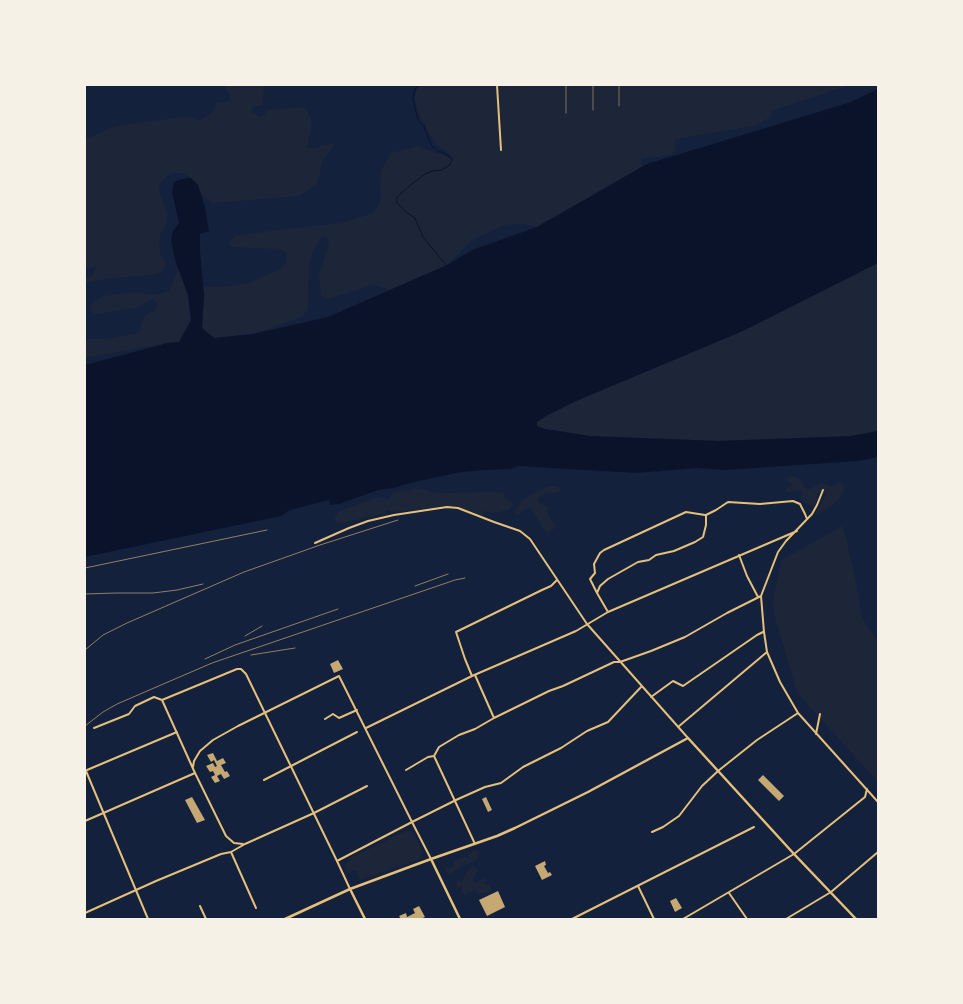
<!DOCTYPE html>
<html>
<head>
<meta charset="utf-8">
<style>
	body { margin:0 }
	#map { position:relative; width:963px; height:1004px; overflow:hidden; background:#14213d; font-family:"Fira Sans",sans-serif }
	canvas { display:block }
	.frame { position:absolute; inset:0; border:86px solid #f6f1e7; pointer-events:none }
</style>
</head>
<body>
<div id="map">
<canvas width="963" height="1004"></canvas>
<div class="frame"></div>
</div>
<script>
const ctx = document.querySelector('canvas').getContext('2d');
ctx.lineJoin = 'round';
function fillPath(path, color) { ctx.fillStyle = color; ctx.fill(path, 'evenodd'); }
const shape = rows => new Path2D(rows.map(r => 'M' + r).join(''));
function strokePath(path, color, width, dash) { ctx.strokeStyle = color; ctx.lineWidth = width; ctx.lineCap = dash ? 'butt' : 'round'; ctx.setLineDash(dash || []); ctx.stroke(path); }
const green = shape([
	[227,85,264,85,263,104,260,106,254,106,251,111,259,117,265,114,267,110,303,107,308,112,312,123,307,148,316,148,322,145,333,144,335,145,323,160,317,184,300,196,212,203,201,194,198,185,191,178,182,173,173,173,165,178,159,184,160,194,167,214,167,223,160,235,159,244,160,254,166,262,165,266,161,272,150,275,105,279,85,283,85,278,92,276,96,267,85,269,85,136,88,138,110,128,129,124,183,117,192,118,200,121,213,111,217,102,228,102,231,95,225,88],
	[420,85,848,85,824,94,773,110,770,117,761,123,753,126,675,139,675,150,672,155,641,159,643,166,537,227,524,224,505,225,474,239,447,265,390,290,373,285,328,299,321,295,319,274,328,248,329,238,322,237,315,247,309,263,308,309,302,317,253,334,214,338,208,334,202,328,204,294,203,287,220,287,248,283,281,269,287,261,287,253,280,249,231,247,229,242,236,236,276,230,342,223,373,213,380,202,381,171,391,153,418,146,446,156,454,161,453,158,450,154,434,142,419,114,415,99,416,91],
	[878,263,878,431,851,436,719,441,590,436,545,429,537,426,536,422,546,416,576,401,743,331],
	[178,268,188,295,191,320,179,342,168,343,85,358,85,339,106,339,139,333,142,322,145,315,154,311,158,303,152,299,137,308,96,314,90,311,92,304,103,296,138,292,154,295,170,291],
	[794,476,799,478,805,488,810,489,821,483,830,486,833,486,839,482,843,484,844,488,843,493,837,501,830,507,816,515,815,514,825,497,826,495,825,492,819,492,817,495,816,503,813,507,801,500,802,492,799,490,789,492,786,491,786,489,792,486,790,482,785,480,786,478],
	[550,486,556,486,561,489,560,491,557,493,547,493,540,496,538,500,538,502,548,508,547,510,549,516,557,527,546,533,530,507,516,515,515,512,522,500,534,493],
	[419,488,436,493,495,492,504,493,503,497,511,501,513,505,509,510,493,513,484,511,483,516,456,506,446,506,423,510,391,512,390,510,386,511,387,513,376,516,368,517,343,523,338,523,335,520,335,517,338,512,372,499,383,497,386,500,390,499,393,493],
	[843,526,855,577,862,618,878,642,878,782,800,696,796,689,774,614,773,601,781,560],
	[406,831,411,831,414,834,423,853,418,860,360,880,356,870,347,873,345,866,347,861,352,857],
	[475,850,479,852,479,855,476,860,472,862,461,866,457,870,450,874,447,873,445,869,446,866,449,868,452,868,454,862,462,858,464,856,468,858,469,854],
	[473,866,477,869,478,871,473,878,473,881,474,883,477,882,485,877,487,881,483,883,490,886,491,889,490,892,487,893,478,893,475,890,473,892,468,891,467,894,464,895,462,893,462,888,461,886,459,888,456,889,457,880,461,881,463,880,467,872]
]);
const water = shape([
	[878,89,878,263,743,331,576,401,546,416,537,422,537,426,545,429,590,436,719,441,851,436,878,431,878,457,858,461,725,470,697,468,636,473,518,466,511,469,484,470,461,472,414,482,394,488,378,490,339,504,330,505,329,500,290,510,281,516,85,557,85,365,168,343,179,342,191,320,188,295,175,260,171,240,173,231,179,223,172,192,174,182,182,179,191,178,198,185,205,207,209,231,200,234,200,251,204,294,202,328,214,338,253,334,328,317,447,265,472,250,537,227,647,164,851,102]
]);
const stream = shape([
	[418,85,414,92,413,99,418,120,424,127,432,146,438,151,446,154,452,159,450,165,441,170,432,171,425,174,413,183,397,197,397,203,406,212,415,218,423,237,446,265]
]);
const building = shape([
	[338,660,343,669,334,673,330,664],
	[213,753,217,761,223,758,226,763,221,765,225,772,227,771,230,776,224,779,221,774,217,776,220,781,215,783,211,777,215,775,213,771,210,772,206,766,213,763,215,767,217,766,214,760,211,762,207,755],
	[763,775,784,796,779,801,758,780],
	[192,797,205,820,197,823,185,800],
	[486,797,492,810,488,812,482,799],
	[545,861,546,865,544,866,548,873,550,872,552,875,542,880,535,866],
	[498,891,505,907,487,916,479,900],
	[676,898,682,908,675,912,670,901],
	[419,906,425,917,420,919,401,919,399,916,406,913,407,917,415,913,413,909]
]);
const service = shape([
	[619,106,619,85],
	[593,110,593,85],
	[566,113,566,85]
]);
const minor = shape([
	[497,85,501,150],
	[823,490,817,505,812,514,786,541,778,552,761,596,764,632,767,652,780,682,798,713,878,802],
	[315,543,349,528,368,521,394,515,447,507,458,508,494,522,520,531,530,539,587,624,688,738],
	[739,555,747,576,758,597],
	[597,593,590,579,595,573,594,564,600,553,604,550,686,512,705,515],
	[608,612,597,593,600,586,608,579,638,562,649,560,656,555,674,551,695,542,703,537,706,525,706,515,716,510,728,502,760,504,793,501,800,504,805,514,807,519],
	[475,675,494,718],
	[472,676,465,659,456,632,542,590,551,586,557,580],
	[651,697,673,681,683,686,757,635,763,632],
	[162,700,195,773,226,836,234,843,243,844],
	[325,719,333,714,339,718,357,710],
	[678,727,767,652],
	[94,728,129,714,135,706,154,697,162,700,237,669,241,669,246,674,337,861],
	[366,728,472,676,576,631,608,612,797,531],
	[816,734,820,714],
	[434,756,475,844],
	[193,767,194,761,200,751,213,740,238,726,339,676,412,822,456,800,485,787,501,783,523,767,561,748,587,731,608,722,642,686],
	[87,770,177,732],
	[406,770,428,757,434,756,439,747,459,735,475,729,494,718,549,691,563,686,614,662,620,662,651,651,685,637,727,613,761,596],
	[86,771,148,919],
	[264,780,357,732],
	[85,821,195,773],
	[652,832,663,827,679,816,702,786,718,771,757,740,798,713],
	[231,852,256,908],
	[638,886,654,919],
	[729,893,747,919],
	[200,906,206,919],
	[85,913,156,881,221,854,231,852,245,844,314,813,367,786],
	[572,919,754,827],
	[683,919,794,854,865,797,867,789],
	[786,919,831,892,878,852]
]);
const tertiary = shape([
	[350,889,337,861,412,822,431,859]
]);
const primary = shape([
	[431,859,460,919],
	[350,889,365,919],
	[285,919,350,889,431,859,497,836,515,828,588,792,688,738,794,854,856,919]
]);
const rail = shape([
	[85,568,267,530],
	[415,586,448,574],
	[85,594,116,593,153,593,177,590,203,584],
	[245,636,262,626],
	[85,650,103,635,127,623,244,572,320,545,398,520],
	[251,655,295,648],
	[205,659,235,645,338,609],
	[85,726,103,712,117,704,212,663,455,580,465,578]
]);
fillPath(green, '#1d2539');
fillPath(water, '#0b132b');
strokePath(stream, '#0b132b', 1);
fillPath(building, '#c6a872');
strokePath(service, '#e5c07b', 0.5);
strokePath(minor, '#e5c07b', 2);
strokePath(tertiary, '#e5c07b', 2);
strokePath(primary, '#e5c07b', 2.5);
strokePath(rail, '#918062', 1);
</script>
</body>
</html>
